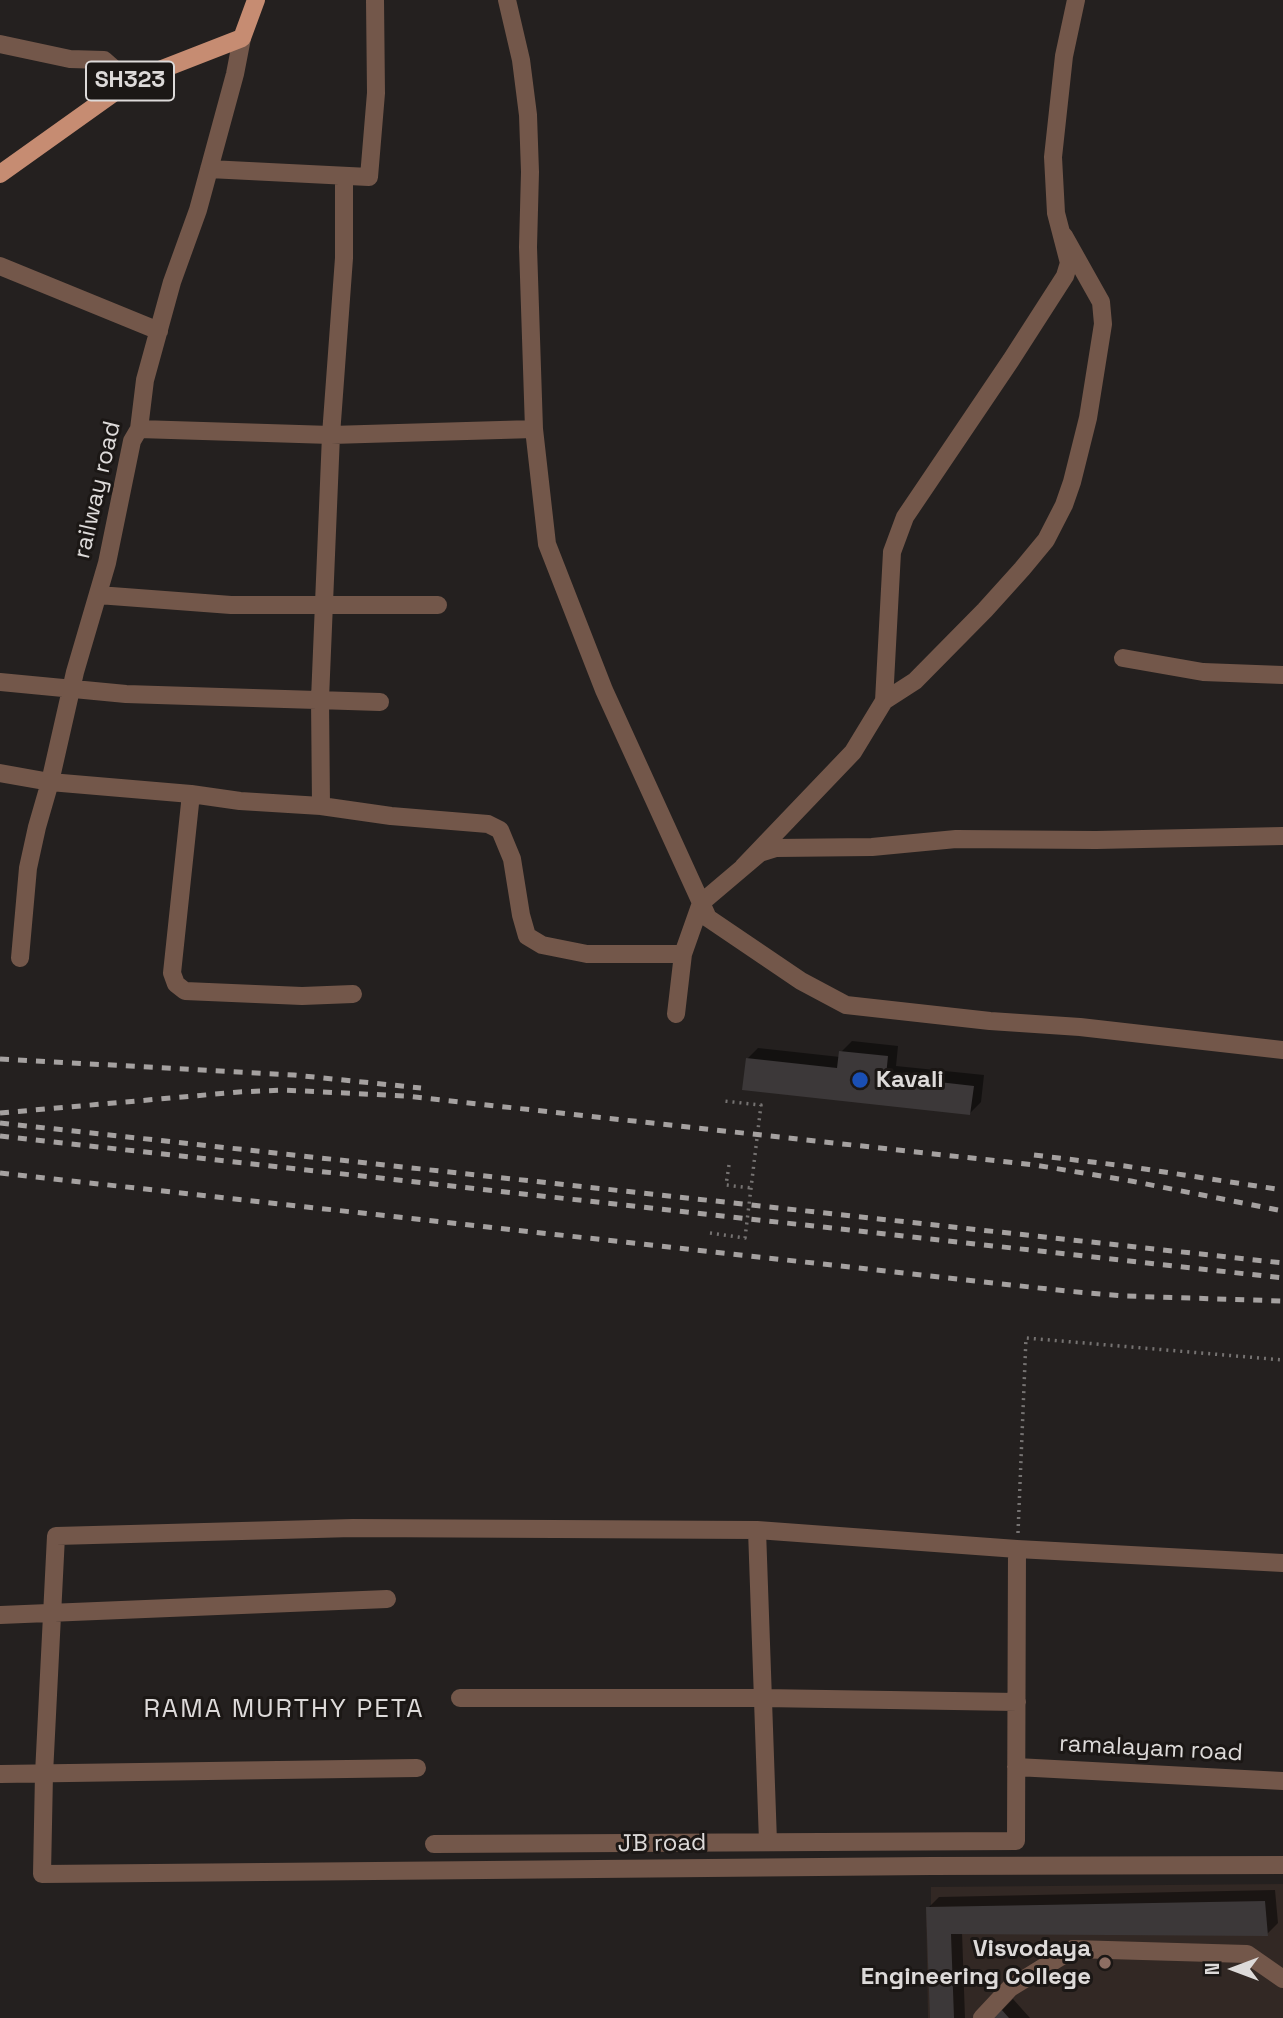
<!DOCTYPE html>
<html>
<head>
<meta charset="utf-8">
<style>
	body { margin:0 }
	#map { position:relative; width:1283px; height:2018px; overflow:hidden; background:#24201f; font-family:"Space Grotesk",sans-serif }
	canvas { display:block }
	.north { position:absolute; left:1199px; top:1934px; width:70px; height:70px; -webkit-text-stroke:5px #1b1715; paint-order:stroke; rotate:270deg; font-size:19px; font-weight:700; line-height:28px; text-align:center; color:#dddad9 }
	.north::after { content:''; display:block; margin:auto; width:24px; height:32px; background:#dddad9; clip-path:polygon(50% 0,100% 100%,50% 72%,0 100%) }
</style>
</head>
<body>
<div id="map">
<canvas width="1283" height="2018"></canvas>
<div class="north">N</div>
</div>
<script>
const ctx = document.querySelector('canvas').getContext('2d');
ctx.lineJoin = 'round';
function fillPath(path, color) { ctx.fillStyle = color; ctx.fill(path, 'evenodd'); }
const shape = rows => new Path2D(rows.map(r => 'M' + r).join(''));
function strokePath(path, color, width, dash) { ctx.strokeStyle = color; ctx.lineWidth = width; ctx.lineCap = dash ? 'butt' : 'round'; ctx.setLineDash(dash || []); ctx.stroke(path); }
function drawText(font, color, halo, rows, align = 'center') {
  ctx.font = font + ' "Space Grotesk",sans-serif'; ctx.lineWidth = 6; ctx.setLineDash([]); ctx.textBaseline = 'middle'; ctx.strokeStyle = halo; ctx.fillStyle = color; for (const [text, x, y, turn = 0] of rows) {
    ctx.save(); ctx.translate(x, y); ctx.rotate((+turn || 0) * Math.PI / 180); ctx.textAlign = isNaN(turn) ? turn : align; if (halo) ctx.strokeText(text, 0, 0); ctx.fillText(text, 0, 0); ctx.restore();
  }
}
const built = shape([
	[1283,1884,1283,2018,928,2018,926,1907,931,1907,931,1887]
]);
const shadow = shape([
	[852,1041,898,1046,896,1066,984,1075,981,1102,970,1113,747,1059,758,1048,840,1057,841,1052],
	[1275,1890,1278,1923,1267,1934,962,1932,965,2018,932,2018,928,1908,939,1897],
	[1013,1999,1030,2018,994,2018]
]);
const building = shape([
	[839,1051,888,1056,886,1076,974,1086,970,1115,742,1090,746,1058,837,1068],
	[1265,1901,1268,1936,951,1934,954,2018,930,2018,926,1907],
	[1001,2009,1009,2018,992,2018]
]);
const path = shape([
	[729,1165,726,1185,751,1188],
	[710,1233,745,1238,761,1105,724,1101],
	[1018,1533,1026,1338,1283,1360]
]);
const minor = shape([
	[507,0,521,60,528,115,530,172,528,247,534,429,547,544,604,690,708,918,801,981,846,1005,990,1021,1080,1027,1283,1050],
	[0,44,70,59,104,60,129,82],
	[209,169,369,177,376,93,375,0],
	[0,266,159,331],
	[139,429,331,435,534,429],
	[98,595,231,605,438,605],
	[1123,658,1203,672,1283,675],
	[0,682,126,694,380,702],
	[884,701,892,552,905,517,1011,360,1065,276,1069,263,1056,213,1053,157,1064,56,1076,0],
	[0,773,50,782,191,794,240,801,321,806,391,816,488,824,500,830,512,859,521,915,527,936,542,945,587,954,683,954],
	[191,794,172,973,176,984,185,991,302,996,353,994],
	[321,806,320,699,331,435,344,258,344,176],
	[743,867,853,752,884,701,915,681,985,610,1022,569,1046,540,1064,505,1072,482,1088,418,1103,324,1101,302,1064,236],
	[20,958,28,868,37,827,50,782,75,672,107,563,132,441,139,429,145,380,172,282,198,210,235,74,242,38],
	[676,1014,683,954,701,903,760,853,776,848,872,847,956,839,1096,840,1283,836],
	[757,1530,768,1842],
	[1283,1563,1017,1549,757,1530,353,1528,56,1536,44,1774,42,1874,930,1866,1283,1865],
	[0,1615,387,1599],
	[460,1698,763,1698,1017,1702],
	[1016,1767,1283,1781],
	[0,1774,417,1768],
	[434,1844,1016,1841,1017,1549],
	[982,2018,1010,1988,1073,1949,1247,1954,1283,1979]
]);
const major = shape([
	[0,174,129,82,242,38,256,0]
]);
const rail = shape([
	[0,1059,294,1075,421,1088],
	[0,1113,239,1092,283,1090,405,1096,1035,1165,1131,1181,1283,1211],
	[0,1123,1283,1263],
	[0,1136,1283,1278],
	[1034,1155,1125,1166,1283,1190],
	[0,1173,1066,1291,1125,1296,1283,1301]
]);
const markers = [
	[860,1080,9,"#1a4fb4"],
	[1105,1963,7,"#8d6e63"]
];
const shields = [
	[130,81,88]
];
const shieldNames = [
	["SH323",130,81]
];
const streetNames = [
	["railway road",98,490,-77],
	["ramalayam road",1151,1749,3],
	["JB road",662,1844,-1]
];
const poiNames = [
	["Kavali",876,1080],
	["Visvodaya",1091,1949,"right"],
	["Engineering College",1091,1977,"right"]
];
const neighbourhoodNames = [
	["RAMA MURTHY PETA",284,1710]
];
fillPath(built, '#322824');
fillPath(shadow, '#0007');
fillPath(building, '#3c3839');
strokePath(path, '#767372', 3.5, [2, 5]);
strokePath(minor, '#73574a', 18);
strokePath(major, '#c68c72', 18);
strokePath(rail, '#a5a1a0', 5, [9, 9]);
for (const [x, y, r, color] of markers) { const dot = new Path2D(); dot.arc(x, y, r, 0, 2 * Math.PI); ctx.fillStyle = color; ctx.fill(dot); strokePath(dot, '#1b1715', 2.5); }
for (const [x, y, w] of shields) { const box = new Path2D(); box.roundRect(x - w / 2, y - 19.5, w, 39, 5); ctx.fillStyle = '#1b1715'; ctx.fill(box); strokePath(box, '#dddad9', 2); }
drawText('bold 23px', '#dddad9', null, shieldNames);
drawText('24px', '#dddad9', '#1b1715', streetNames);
drawText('bold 24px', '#dddad9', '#1b1715', poiNames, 'left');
ctx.letterSpacing = '2px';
drawText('26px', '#dddad9', '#1b1715', neighbourhoodNames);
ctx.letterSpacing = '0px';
</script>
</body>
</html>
